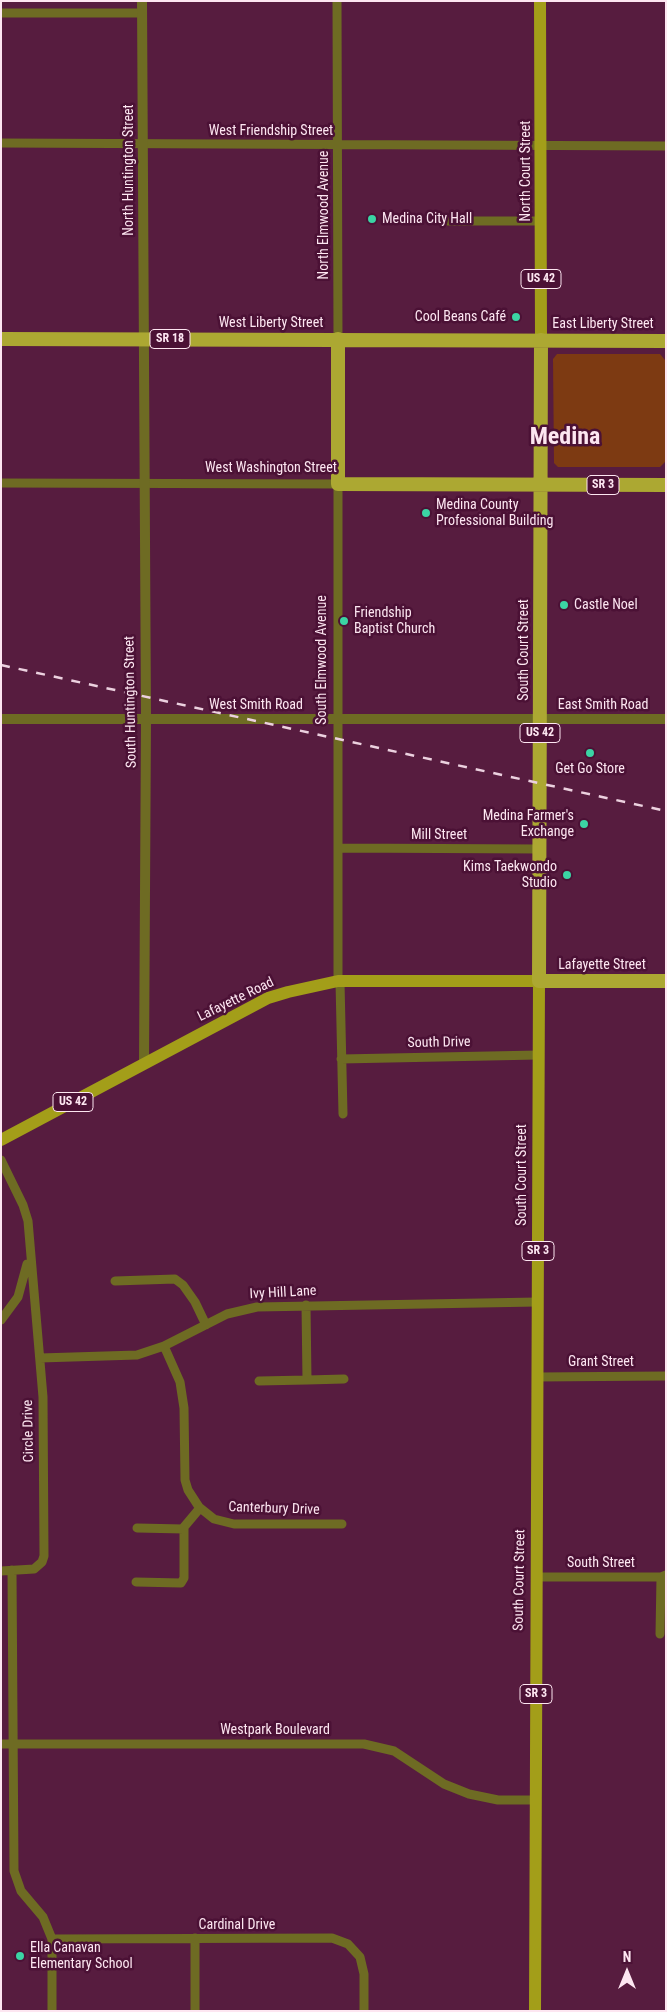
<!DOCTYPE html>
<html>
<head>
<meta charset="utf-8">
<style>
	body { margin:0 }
	#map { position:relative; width:667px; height:2012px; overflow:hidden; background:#571c3f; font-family:"Roboto Condensed",sans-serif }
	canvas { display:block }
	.frame { position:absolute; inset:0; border:2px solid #fde6f1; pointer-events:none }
	.north { position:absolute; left:602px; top:1947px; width:50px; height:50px; -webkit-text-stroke:4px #4b1135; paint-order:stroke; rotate:0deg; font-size:14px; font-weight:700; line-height:20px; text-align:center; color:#fde6f1 }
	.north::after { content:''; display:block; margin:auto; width:18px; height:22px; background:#fde6f1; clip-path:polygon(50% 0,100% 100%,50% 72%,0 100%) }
</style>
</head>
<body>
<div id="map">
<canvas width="667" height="2012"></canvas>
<div class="frame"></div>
<div class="north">N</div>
</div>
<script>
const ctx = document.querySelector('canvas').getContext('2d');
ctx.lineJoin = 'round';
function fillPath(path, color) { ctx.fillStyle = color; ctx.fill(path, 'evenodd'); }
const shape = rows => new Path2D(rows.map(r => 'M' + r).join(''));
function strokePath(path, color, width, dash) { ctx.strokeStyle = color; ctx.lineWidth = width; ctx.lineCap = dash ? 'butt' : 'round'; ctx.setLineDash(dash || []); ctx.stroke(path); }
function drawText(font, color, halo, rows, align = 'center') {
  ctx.font = font + ' "Roboto Condensed",sans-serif'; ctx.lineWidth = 5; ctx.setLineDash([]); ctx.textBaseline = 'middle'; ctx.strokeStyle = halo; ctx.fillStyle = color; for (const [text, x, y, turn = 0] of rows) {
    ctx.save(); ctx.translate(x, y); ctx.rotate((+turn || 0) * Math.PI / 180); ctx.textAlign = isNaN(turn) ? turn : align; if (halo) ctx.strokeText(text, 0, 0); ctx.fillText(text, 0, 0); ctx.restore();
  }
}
const green = shape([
	[557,354,660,354,665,360,665,462,660,467,558,467,554,463,553,359]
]);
const minor = shape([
	[337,1,338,339],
	[1,13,142,13],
	[1,143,666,146],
	[448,221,540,221],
	[1,483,338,484,338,981],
	[338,848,540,849],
	[340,982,343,1114],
	[341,1059,538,1055],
	[1,1160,23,1205,28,1221,43,1397,44,1556,42,1562,34,1569,1,1571],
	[115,1281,175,1279,183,1285,195,1302,206,1325],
	[306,1305,307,1380,344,1379],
	[1,1320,18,1297,27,1264],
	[164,1346,180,1382,184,1408,185,1480,188,1490,199,1507,214,1519,234,1524,342,1524],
	[40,1358,137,1355,164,1346,227,1314,257,1307,537,1302],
	[537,1377,666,1376],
	[259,1381,307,1380],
	[137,1528,184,1529],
	[12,1570,14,1871,21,1891,43,1917,52,1939,52,2011],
	[537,1577,661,1577,666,1575],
	[136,1582,181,1583,184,1578,184,1527,200,1508],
	[660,1634,661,1577],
	[1,1744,364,1744,394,1751,444,1784,469,1794,498,1800,536,1800],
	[52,1939,332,1938,348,1944,360,1957,364,1974,364,2011],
	[195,2011,195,1938]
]);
const tertiary = shape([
	[142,1,146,719,144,1064],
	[1,719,666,719]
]);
const primary = shape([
	[540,1,541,340],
	[1,1140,268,998,288,992,338,981,539,981,535,2011]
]);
const trunk = shape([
	[1,339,666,341],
	[338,339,338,484,666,485],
	[541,340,539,981,666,981]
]);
const rail = shape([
	[1,665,666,811]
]);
const markers = [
	[372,219,5,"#3bd4a4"],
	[516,317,5,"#3bd4a4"],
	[426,513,5,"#3bd4a4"],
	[564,605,5,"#3bd4a4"],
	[344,621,5,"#3bd4a4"],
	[590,753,5,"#3bd4a4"],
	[584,824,5,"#3bd4a4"],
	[567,875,5,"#3bd4a4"],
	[20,1956,5,"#3bd4a4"]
];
const shields = [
	[541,279,40],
	[170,339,40],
	[603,485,32],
	[540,733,40],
	[73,1102,40],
	[538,1251,32],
	[536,1694,32]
];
const shieldNames = [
	["US 42",541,279],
	["SR 18",170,339],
	["SR 3",603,485],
	["US 42",540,733],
	["US 42",73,1102],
	["SR 3",538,1251],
	["SR 3",536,1694]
];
const streetNames = [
	["West Friendship Street",271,131],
	["North Huntington Street",129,170,-90],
	["North Court Street",526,171,-90],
	["North Elmwood Avenue",324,215,-90],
	["West Liberty Street",271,323],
	["East Liberty Street",603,324],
	["West Washington Street",271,468],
	["South Court Street",524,650,-90],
	["South Elmwood Avenue",322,660,-90],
	["South Huntington Street",131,702,-91],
	["West Smith Road",256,705],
	["East Smith Road",603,705],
	["Mill Street",439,835],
	["Lafayette Street",602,965],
	["Lafayette Road",236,1000,-26],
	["South Drive",439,1043,-1],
	["South Court Street",522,1175,-90],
	["Ivy Hill Lane",283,1293,-3],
	["Grant Street",601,1362],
	["Circle Drive",29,1431,-91],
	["Canterbury Drive",274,1509,2],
	["South Street",601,1563],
	["South Court Street",520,1580,-89],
	["Westpark Boulevard",275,1730],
	["Cardinal Drive",237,1925]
];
const poiNames = [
	["Medina City Hall",382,219],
	["Cool Beans Café",506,317,"right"],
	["Medina County",436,505],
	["Professional Building",436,521],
	["Castle Noel",574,605],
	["Friendship",354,613],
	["Baptist Church",354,629],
	["Get Go Store",590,769,"center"],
	["Medina Farmer's",574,816,"right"],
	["Exchange",574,832,"right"],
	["Kims Taekwondo",557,867,"right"],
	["Studio",557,883,"right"],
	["Ella Canavan",30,1948],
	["Elementary School",30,1964]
];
const townNames = [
	["Medina",565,438]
];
fillPath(green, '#7d3a12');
strokePath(minor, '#6e6b23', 9);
strokePath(tertiary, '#6e6b23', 10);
strokePath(primary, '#a39e19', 12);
strokePath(trunk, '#aca832', 14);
strokePath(rail, '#ecd1df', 2.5, [9, 9]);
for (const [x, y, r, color] of markers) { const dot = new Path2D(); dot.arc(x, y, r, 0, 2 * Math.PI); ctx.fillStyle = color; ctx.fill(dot); strokePath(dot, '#4b1135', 2); }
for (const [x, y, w] of shields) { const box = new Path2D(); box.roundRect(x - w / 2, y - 9.5, w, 19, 4); ctx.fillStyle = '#4b1135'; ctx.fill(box); strokePath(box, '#fde6f1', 1); }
drawText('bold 12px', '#fde6f1', null, shieldNames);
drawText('14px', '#fde6f1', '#4b1135', streetNames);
drawText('14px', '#fde6f1', '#4b1135', poiNames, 'left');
drawText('bold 24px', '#fde6f1', '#4b1135', townNames);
</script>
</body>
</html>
